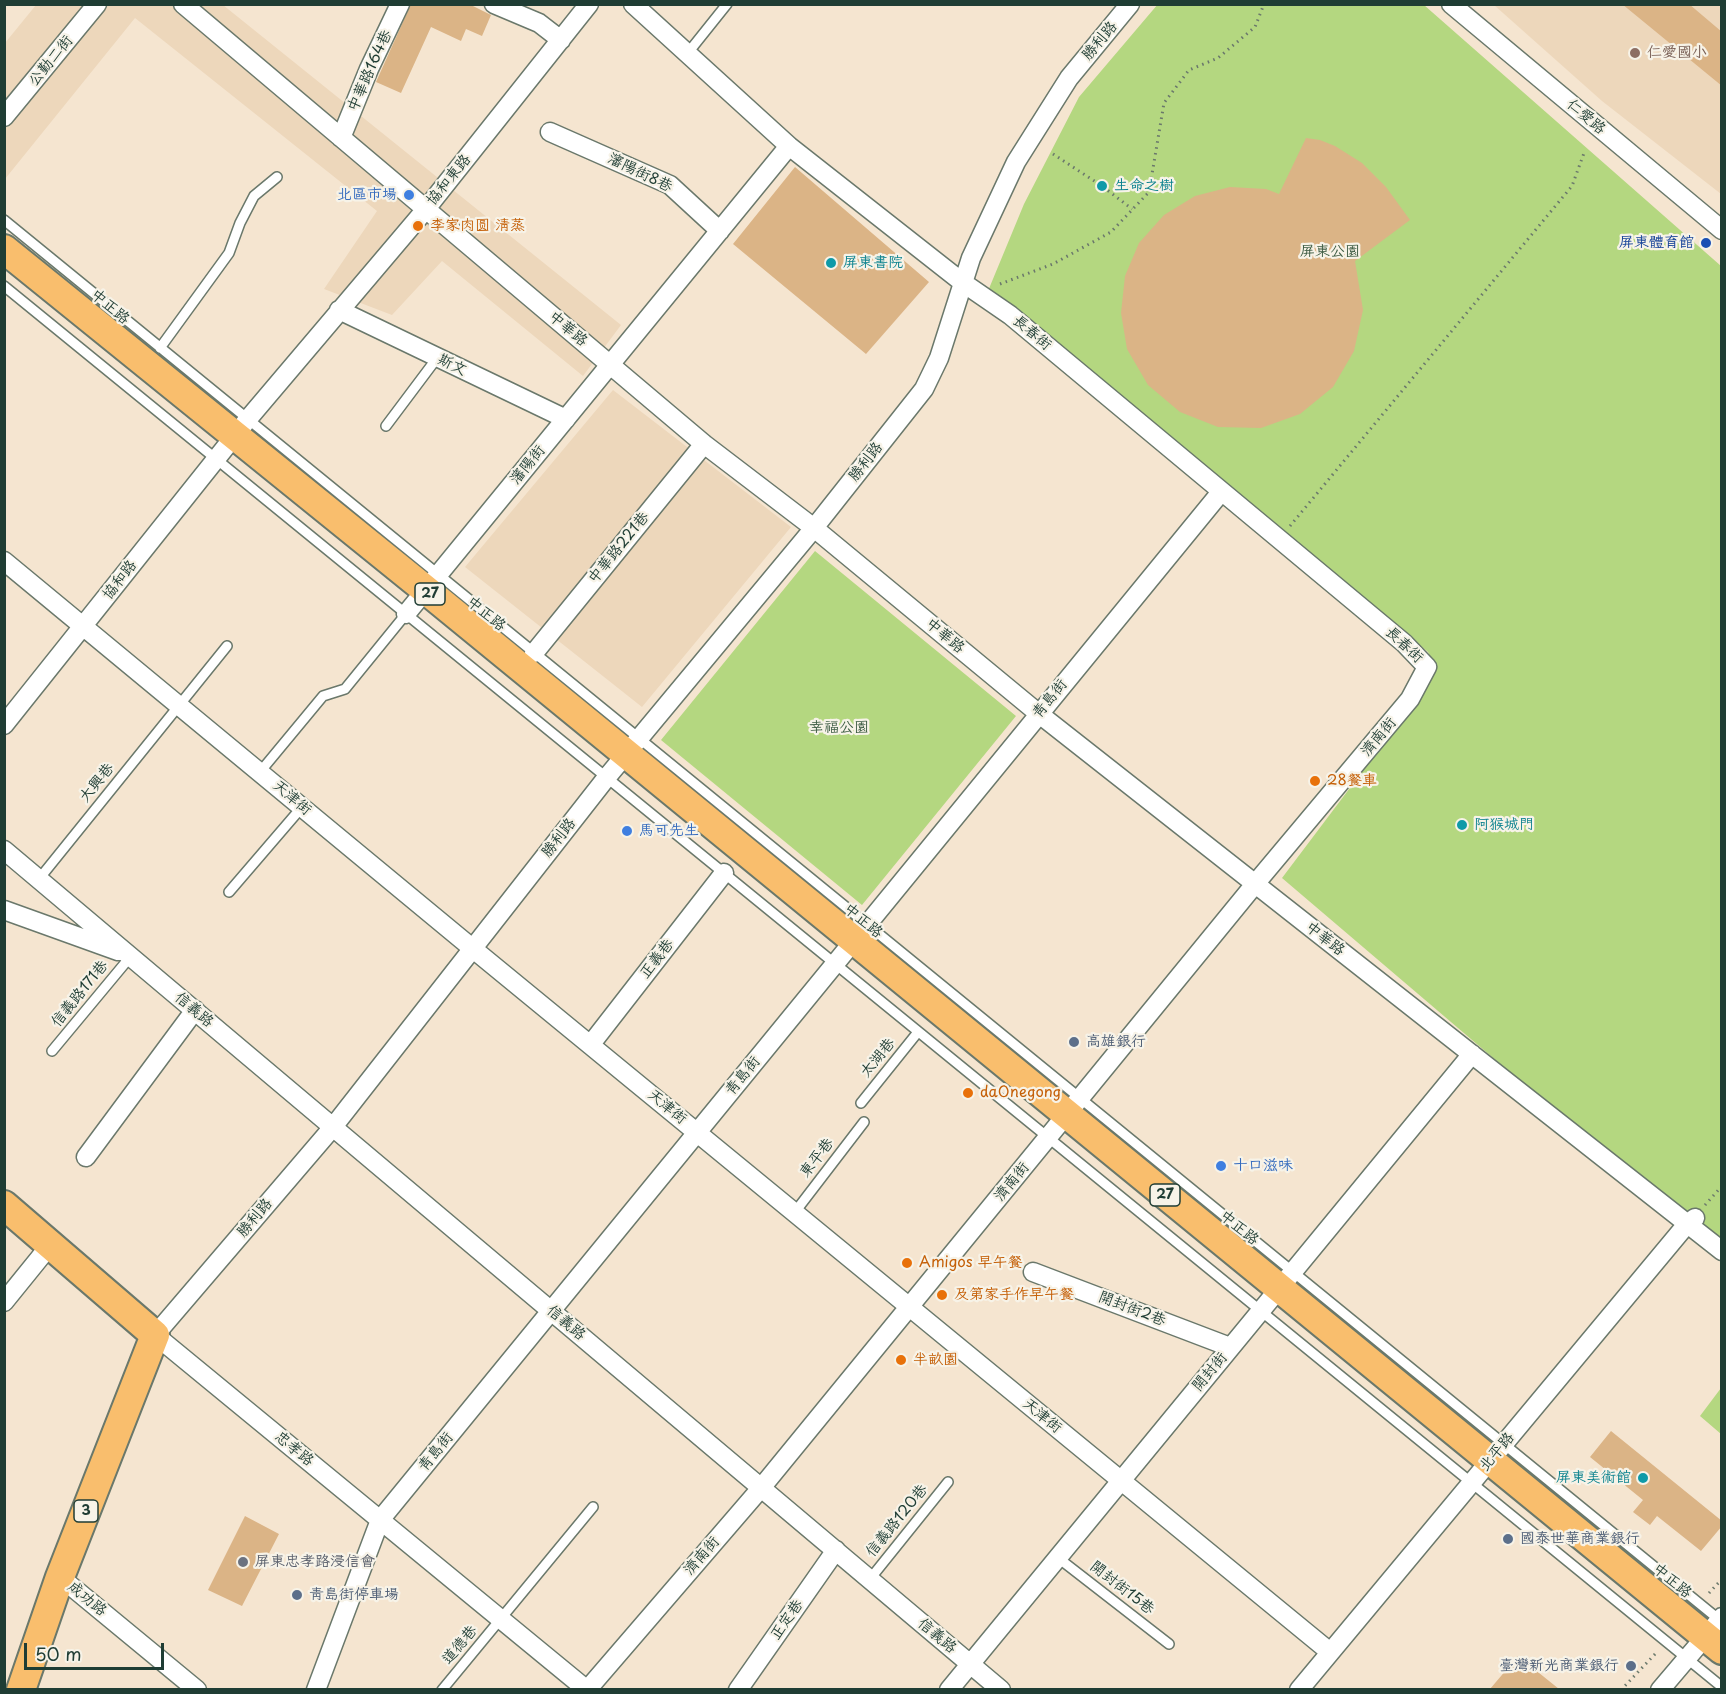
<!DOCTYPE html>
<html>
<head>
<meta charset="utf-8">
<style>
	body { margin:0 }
	#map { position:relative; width:1726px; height:1694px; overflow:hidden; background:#f5e5d0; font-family:"Playpen Sans",sans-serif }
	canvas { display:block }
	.frame { position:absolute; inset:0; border:6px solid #1f3d34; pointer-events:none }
	.scale { position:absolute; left:24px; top:1643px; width:140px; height:27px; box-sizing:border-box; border:3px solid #1f3d34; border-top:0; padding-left:8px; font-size:18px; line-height:21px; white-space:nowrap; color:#1f3d34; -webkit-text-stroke:4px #f7f3e8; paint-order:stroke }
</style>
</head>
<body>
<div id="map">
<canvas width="1726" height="1694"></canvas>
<div class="frame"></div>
<div class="scale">50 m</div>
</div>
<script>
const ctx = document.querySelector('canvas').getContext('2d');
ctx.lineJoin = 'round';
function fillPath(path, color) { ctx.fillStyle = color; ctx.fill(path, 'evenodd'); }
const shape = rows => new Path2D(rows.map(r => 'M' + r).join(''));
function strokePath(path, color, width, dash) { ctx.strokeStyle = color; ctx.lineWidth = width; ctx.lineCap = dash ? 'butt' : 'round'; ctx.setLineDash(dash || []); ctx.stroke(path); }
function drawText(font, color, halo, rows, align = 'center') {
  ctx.font = font + ' "Playpen Sans","LXGW WenKai TC",sans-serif'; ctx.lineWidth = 4.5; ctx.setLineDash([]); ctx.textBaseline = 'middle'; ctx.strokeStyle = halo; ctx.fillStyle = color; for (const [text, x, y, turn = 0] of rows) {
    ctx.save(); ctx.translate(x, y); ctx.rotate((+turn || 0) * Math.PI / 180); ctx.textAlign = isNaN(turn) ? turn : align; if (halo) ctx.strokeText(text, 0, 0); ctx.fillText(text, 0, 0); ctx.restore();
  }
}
const built = shape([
	[36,5,223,5,621,325,583,376,442,261,392,315,324,289,377,211,135,18,5,179,5,43],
	[1494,5,1721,5,1721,194,1602,101],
	[613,390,791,527,642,707,465,567]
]);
const green = shape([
	[1158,4,1424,5,1721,266,1721,1246,1519,1080,1282,878,1420,695,1434,665,1428,652,988,291,1024,204,1079,97],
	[815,551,1016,716,862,905,661,740],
	[1721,1388,1721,1434,1700,1416]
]);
const building = shape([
	[411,4,469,4,491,15,482,36,466,29,461,41,431,27,401,93,376,82],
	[1622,4,1689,4,1722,32,1722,86],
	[1306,138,1320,140,1335,146,1362,163,1386,187,1410,220,1355,261,1363,310,1354,351,1333,387,1300,414,1261,428,1218,427,1180,412,1148,385,1127,349,1121,313,1125,276,1139,243,1164,215,1195,196,1230,187,1266,189,1279,194],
	[795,167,929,282,866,354,733,244],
	[1611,1431,1722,1521,1722,1526,1701,1551,1657,1516,1650,1525,1633,1512,1643,1500,1590,1457],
	[245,1516,279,1534,242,1606,208,1590],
	[1518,1656,1559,1689,1490,1689]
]);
const path = shape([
	[1053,154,1102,186,1132,209],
	[1000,284,1053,264,1111,232,1149,192,1164,103,1189,70,1218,58,1255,27,1264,4],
	[1290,526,1572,186,1584,153],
	[1705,1205,1722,1186],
	[1709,1593,1722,1579],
	[1621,1690,1657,1652]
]);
const lane = shape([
	[687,54,727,4],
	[4,220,1722,1622],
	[4,286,1722,1687],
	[160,348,229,253,240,223,254,196,277,177],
	[386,426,437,358],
	[260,772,323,696,345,689,406,614],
	[39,879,227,646],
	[229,892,302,807],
	[52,1051,131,956],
	[861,1103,918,1032],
	[795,1212,864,1122],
	[1057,1557,1169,1644],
	[870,1579,948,1482],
	[442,1690,593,1507]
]);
const street = shape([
	[183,4,704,444,814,528,1038,713,1722,1251],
	[494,4,539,23,561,40],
	[1451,4,1722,230],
	[4,117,97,4],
	[550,132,670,185,720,231],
	[341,138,369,69,400,4],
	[339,310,566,419],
	[4,561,472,948,1330,1652],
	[406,614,789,146],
	[534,653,704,444],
	[4,725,248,419,426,209,589,4],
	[4,850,1001,1690],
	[4,910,118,951],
	[591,1044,724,873],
	[86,1157,195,1010],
	[1033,1272,1230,1347],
	[4,1302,51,1244],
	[60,1577,197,1690],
	[316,1690,380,1520,1221,492],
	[587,1690,761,1488,1255,884,1410,699,1427,667,1404,643,1010,315,962,282,789,146,633,4],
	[587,1690,155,1335,333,1127,607,777,814,528,924,389,939,358,971,258,1016,162,1069,78,1130,4],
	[738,1690,836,1550],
	[949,1690,1472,1054],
	[1299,1690,1687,1224,1695,1218],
	[1660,1690,1722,1617]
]);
const primary = shape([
	[4,249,426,590,1722,1650],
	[4,1205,155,1335,60,1577,21,1690]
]);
const markers = [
	[1635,53,6,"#8d6e63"],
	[1102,186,6,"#0f9aa8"],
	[409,195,6,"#3f7fe0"],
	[418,226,6,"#e8710a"],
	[1706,243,6,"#1a4fb4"],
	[831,263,6,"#0f9aa8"],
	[1315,781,6,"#e8710a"],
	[1462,825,6,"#0f9aa8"],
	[627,831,6,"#3f7fe0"],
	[1074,1042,6,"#5c6f8a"],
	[968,1093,6,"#e8710a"],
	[1221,1166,6,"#3f7fe0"],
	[907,1263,6,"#e8710a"],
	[942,1295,6,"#e8710a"],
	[901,1360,6,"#e8710a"],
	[1643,1478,6,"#0f9aa8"],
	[1508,1539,6,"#5c6f8a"],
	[243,1562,6,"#6b7280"],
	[297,1595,6,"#5c6f8a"],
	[1631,1666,6,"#5c6f8a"]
];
const shields = [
	[430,594,30],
	[1165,1195,30],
	[86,1511,24]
];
const shieldNames = [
	["27",430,594],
	["27",1165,1195],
	["3",86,1511]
];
const streetNames = [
	["勝利路",1100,41,-50],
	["公勤二街",51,61,-51],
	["中華路164巷",370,71,-66],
	["仁愛路",1586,117,40],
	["瀋陽街8巷",640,173,26],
	["協和東路",449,180,-51],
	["中正路",110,307,40],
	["中華路",568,329,40],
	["長春街",1032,333,40],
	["斯文",452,365,26],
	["勝利路",866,462,-52],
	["瀋陽街",528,465,-51],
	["中華路221巷",619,548,-51],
	["協和路",120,580,-52],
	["中正路",486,614,39],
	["中華路",945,636,40],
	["長春街",1404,645,43],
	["青島街",1050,699,-51],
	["濟南街",1379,737,-50],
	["大興巷",97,783,-51],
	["天津街",292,798,40],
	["勝利路",559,838,-52],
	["中正路",863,921,39],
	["中華路",1325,939,38],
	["正義巷",657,959,-52],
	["信義路171巷",80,994,-51],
	["信義路",194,1010,40],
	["太湖巷",878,1058,-51],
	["青島街",743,1076,-51],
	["天津街",667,1107,39],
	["東平巷",817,1158,-52],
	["濟南街",1012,1182,-51],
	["勝利路",255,1218,-50],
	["中正路",1239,1228,39],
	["開封街2巷",1132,1309,21],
	["信義路",566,1323,40],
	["開封街",1210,1372,-50],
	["天津街",1042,1416,39],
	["忠孝路",294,1449,39],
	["青島街",436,1452,-51],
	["北平路",1497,1452,-50],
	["信義路120巷",897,1521,-51],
	["濟南街",702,1556,-49],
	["中正路",1672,1581,39],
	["開封街15巷",1122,1588,38],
	["成功路",87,1599,39],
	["正定巷",787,1620,-55],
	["信義路",937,1636,40],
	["道德巷",460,1645,-50]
];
const educationNames = [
	["仁愛國小",1647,53]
];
const cultureNames = [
	["生命之樹",1114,186],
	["屏東書院",843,263],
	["阿猴城門",1474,825],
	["屏東美術館",1631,1478,"right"]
];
const shopNames = [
	["北區市場",397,195,"right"],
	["馬可先生",639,831],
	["十口滋味",1233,1166]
];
const foodNames = [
	["李家肉圆 清蒸",430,226],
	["28餐車",1327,781],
	["daOnegong",980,1093],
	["Amigos 早午餐",919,1263],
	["及第家手作早午餐",954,1295],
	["半畝園",913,1360]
];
const transitNames = [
	["屏東體育館",1694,243]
];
const parkNames = [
	["屏東公園",1330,252],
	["幸福公園",839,728]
];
const serviceNames = [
	["高雄銀行",1086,1042],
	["國泰世華商業銀行",1520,1539],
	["青島街停車場",309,1595],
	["臺灣新光商業銀行",1619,1666,"right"]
];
const worshipNames = [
	["屏東忠孝路浸信會",255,1562]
];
fillPath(built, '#edd7bb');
fillPath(green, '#b4d780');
fillPath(building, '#dbb486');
strokePath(lane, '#6a786b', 12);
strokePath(street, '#6a786b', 21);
strokePath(primary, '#6a786b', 32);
strokePath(path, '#6a786b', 3, [1.5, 4.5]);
strokePath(lane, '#fff', 9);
strokePath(street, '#fff', 18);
strokePath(primary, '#f9be6d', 28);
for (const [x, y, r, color] of markers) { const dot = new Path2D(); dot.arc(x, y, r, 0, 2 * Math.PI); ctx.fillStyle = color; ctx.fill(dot); strokePath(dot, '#f7f3e8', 2); }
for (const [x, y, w] of shields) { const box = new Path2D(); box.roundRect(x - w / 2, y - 11, w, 22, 4.5); ctx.fillStyle = '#f7f3e8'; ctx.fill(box); strokePath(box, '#1f3d34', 1.5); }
drawText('bold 14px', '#1f3d34', null, shieldNames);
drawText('15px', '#1f3d34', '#f7f3e8', streetNames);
drawText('15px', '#785e54', '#f7f3e8', educationNames, 'left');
drawText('15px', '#0d838f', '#f7f3e8', cultureNames, 'left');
drawText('15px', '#366cbe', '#f7f3e8', shopNames, 'left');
drawText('15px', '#c56008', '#f7f3e8', foodNames, 'left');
drawText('15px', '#164399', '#f7f3e8', transitNames, 'right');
drawText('15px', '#3d5c43', '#f7f3e8', parkNames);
drawText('15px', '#4e5e75', '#f7f3e8', serviceNames, 'left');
drawText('15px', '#5b616d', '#f7f3e8', worshipNames, 'left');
</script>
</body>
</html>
